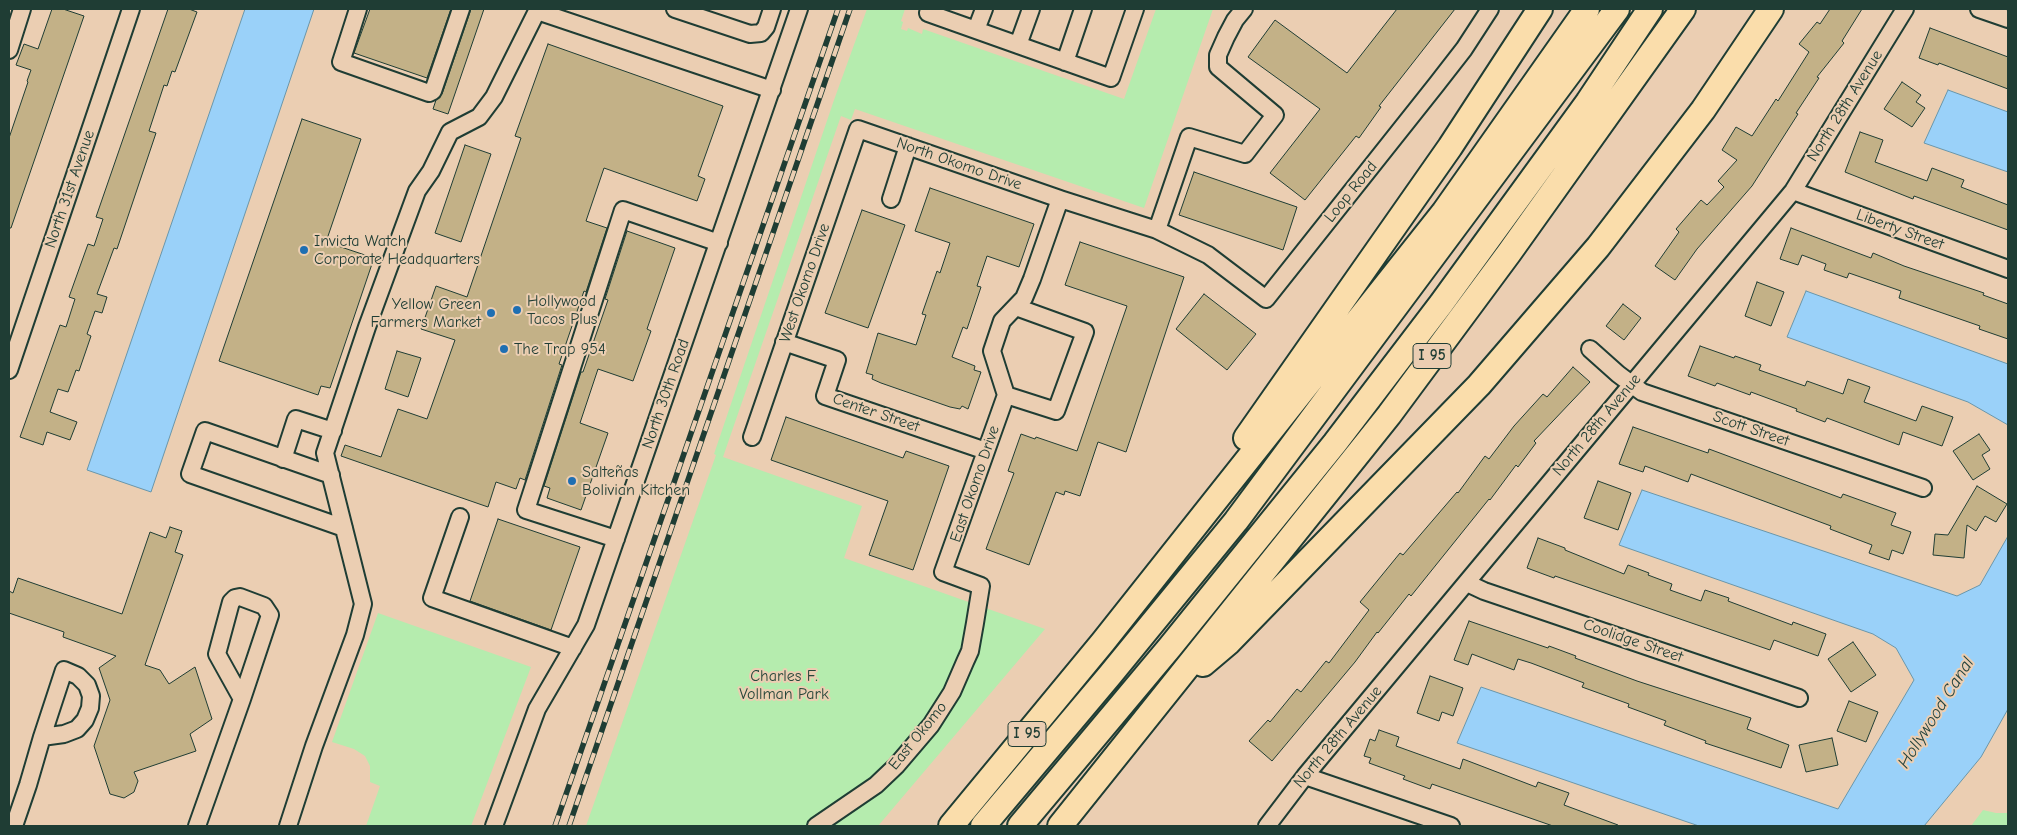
<!DOCTYPE html>
<html>
<head>
<meta charset="utf-8">
<style>
	body { margin:0 }
	#map { position:relative; width:2017px; height:835px; overflow:hidden; background:#ebceb2; font-family:"Comic Neue",sans-serif }
	canvas { display:block }
	.frame { position:absolute; inset:0; border:10px solid #1f3d34; pointer-events:none }
</style>
</head>
<body>
<div id="map">
<canvas width="2017" height="835"></canvas>
<div class="frame"></div>
</div>
<script>
const ctx = document.querySelector('canvas').getContext('2d');
ctx.lineJoin = 'round';
function fillPath(path, color) { ctx.fillStyle = color; ctx.fill(path, 'evenodd'); }
const shape = rows => new Path2D(rows.map(r => 'M' + r).join(''));
function strokePath(path, color, width, dash) { ctx.strokeStyle = color; ctx.lineWidth = width; ctx.lineCap = dash ? 'butt' : 'round'; ctx.setLineDash(dash || []); ctx.stroke(path); }
function drawText(font, color, halo, rows, align = 'center') {
  ctx.font = font + ' "Comic Neue",sans-serif'; ctx.lineWidth = 4; ctx.setLineDash([]); ctx.textBaseline = 'middle'; ctx.strokeStyle = halo; ctx.fillStyle = color; for (const [text, x, y, turn = 0] of rows) {
    ctx.save(); ctx.translate(x, y); ctx.rotate((+turn || 0) * Math.PI / 180); ctx.textAlign = isNaN(turn) ? turn : align; if (halo) ctx.strokeText(text, 0, 0); ctx.fillText(text, 0, 0); ctx.restore();
  }
}
const green = shape([
	[867,9,905,9,901,21,903,22,901,29,907,31,908,28,922,34,923,29,1124,99,1156,9,1213,9,1144,208,855,109,851,120,841,116,723,457,862,506,844,558,1045,629,878,826,586,826,716,455,714,454,834,100],
	[378,613,531,667,471,826,366,826,380,786,370,782,370,766,365,756,354,749,332,742],
	[1983,810,1996,813,2008,813,2008,826,1971,826]
]);
const water = shape([
	[245,9,314,9,151,492,87,470,245,9],
	[1948,90,2008,112,2008,172,1924,143,1948,90],
	[1806,291,2008,364,2008,425,1968,402,1787,337,1806,291],
	[1642,490,1957,596,1980,585,2008,536,2008,709,1981,757,1924,826,1699,826,1457,743,1481,687,1838,809,1914,680,1896,648,1873,634,1619,545,1642,490]
]);
const building = shape([
	[52,9,63,9,84,16,11,228,9,228,9,138,28,82,27,81,31,70,16,65,24,44,38,49,52,9],
	[168,9,189,9,197,12,175,72,172,71,167,86,164,85,149,131,156,133,117,249,114,248,97,294,107,297,102,313,95,311,87,334,91,336,79,371,76,370,68,392,58,389,50,412,77,422,70,440,47,432,43,445,20,437,60,325,66,327,75,299,69,297,88,244,94,246,103,219,96,217,168,9],
	[370,9,451,9,427,78,354,53,370,9],
	[471,9,484,9,448,114,433,109,436,100,442,94,471,9],
	[1397,9,1455,9,1379,106,1381,107,1359,138,1356,136,1305,200,1270,173,1320,109,1248,57,1275,20,1347,73,1397,9],
	[1830,9,1862,9,1842,41,1844,43,1817,77,1819,78,1796,113,1798,114,1752,186,1697,249,1675,280,1655,266,1679,232,1676,229,1701,200,1707,205,1724,187,1718,181,1737,160,1722,150,1736,127,1752,136,1776,99,1778,101,1809,52,1799,44,1817,22,1820,24,1830,9],
	[1930,28,2008,57,2008,89,1939,63,1938,65,1919,58,1930,28],
	[548,44,723,106,698,176,705,179,697,201,604,168,586,221,607,228,586,292,584,291,559,364,562,365,525,480,520,478,516,489,496,482,488,507,341,456,345,445,381,457,398,409,427,419,455,340,421,329,436,286,467,297,521,138,515,136,548,44],
	[1902,82,1921,95,1916,102,1925,108,1912,127,1884,109,1902,82],
	[302,119,361,139,326,242,374,258,330,388,321,386,318,395,219,361,302,119],
	[1860,132,1883,140,1875,162,1927,181,1932,168,1964,180,1961,187,2008,205,2008,230,1914,196,1913,199,1845,172,1860,132],
	[465,145,491,154,461,242,435,233,465,145],
	[1194,172,1297,207,1283,250,1179,215,1194,172],
	[930,188,1034,224,1019,267,987,256,977,286,981,287,967,329,963,327,952,357,975,366,974,370,981,372,968,409,962,406,960,409,950,407,881,383,872,379,873,375,866,373,878,333,916,345,926,315,922,314,937,271,940,273,950,243,915,231,930,188],
	[862,210,905,225,868,328,825,313,862,210],
	[1791,228,1871,258,1873,253,1904,266,1984,293,1983,295,2008,304,2008,339,1979,329,1980,326,1899,298,1901,291,1849,273,1847,278,1824,270,1826,264,1802,255,1798,265,1780,259,1791,228],
	[627,231,675,248,647,329,651,331,633,381,598,369,580,423,608,433,581,510,547,498,550,488,544,486,581,372,583,372,608,300,605,299,627,231],
	[1080,242,1184,277,1126,452,1098,442,1080,496,1065,491,1064,495,1056,492,1029,565,986,549,1014,473,1008,471,1021,434,1035,439,1036,437,1077,451,1127,306,1065,285,1080,242],
	[1757,282,1784,292,1771,326,1745,316,1757,282],
	[1204,294,1256,334,1227,370,1176,329,1204,294],
	[1623,304,1641,318,1624,340,1606,326,1623,304],
	[1700,346,1734,358,1735,356,1761,365,1759,370,1805,386,1807,381,1843,394,1848,379,1870,387,1864,402,1916,421,1922,406,1953,417,1942,446,1903,432,1899,445,1827,418,1825,422,1796,411,1797,409,1751,392,1750,395,1717,383,1715,386,1688,376,1700,346],
	[397,351,421,358,408,397,385,389,397,351],
	[1573,367,1590,382,1534,441,1536,443,1518,467,1516,465,1490,500,1489,499,1411,596,1409,594,1378,633,1377,632,1355,662,1272,761,1249,741,1268,720,1270,722,1297,689,1301,692,1326,661,1329,663,1369,610,1360,602,1400,553,1403,555,1457,492,1458,493,1485,456,1489,459,1514,426,1543,394,1547,397,1573,367],
	[786,417,903,458,906,451,949,466,913,570,869,555,888,501,771,460,786,417],
	[1633,427,1708,453,1709,449,1841,498,1843,494,1896,513,1891,525,1911,532,1903,554,1892,550,1889,560,1869,553,1872,545,1830,529,1831,526,1691,474,1688,482,1645,466,1643,472,1619,464,1633,427],
	[1979,434,1990,450,1982,455,1990,469,1973,480,1953,451,1979,434],
	[1598,481,1631,493,1618,530,1584,518,1598,481],
	[1977,486,2007,504,1996,522,1985,516,1976,531,1967,525,1964,558,1933,555,1935,534,1948,535,1977,486],
	[498,519,580,547,551,630,470,601,498,519],
	[170,527,182,531,175,552,183,555,145,665,160,670,169,684,195,667,212,719,190,734,196,751,134,772,138,781,134,792,124,798,110,794,94,746,110,700,99,668,116,656,63,637,64,632,9,613,9,591,13,593,18,578,122,614,150,532,166,538,170,527],
	[1538,538,1565,548,1565,550,1624,574,1628,565,1649,573,1648,575,1672,584,1670,590,1701,601,1705,590,1729,598,1728,601,1792,625,1793,622,1826,634,1818,656,1774,640,1770,650,1555,576,1554,578,1527,568,1538,538],
	[1469,621,1548,648,1549,646,1576,656,1575,658,1637,681,1751,718,1747,729,1789,745,1781,768,1705,743,1706,741,1664,725,1666,721,1628,707,1629,704,1582,687,1584,683,1531,663,1518,659,1514,670,1472,654,1468,665,1454,660,1469,621],
	[1853,642,1876,675,1851,692,1828,659,1853,642],
	[1430,676,1463,688,1453,716,1442,712,1439,721,1417,713,1430,676],
	[1849,701,1878,712,1866,742,1837,731,1849,701],
	[1379,730,1399,737,1396,746,1460,769,1463,759,1536,787,1538,782,1569,793,1564,805,1618,825,1618,826,1553,826,1432,784,1430,789,1403,779,1405,776,1369,763,1371,758,1364,756,1370,739,1375,741,1379,730],
	[1832,738,1838,765,1806,772,1799,745,1832,738]
]);
const minor = shape([
	[358,9,341,62,429,93,433,91,461,9],
	[537,9,537,11,772,90],
	[675,9,750,34,761,33,766,27,772,9],
	[929,9,928,13,1111,78,1135,9],
	[1979,9,2008,19],
	[976,30,984,9],
	[1018,45,1031,9],
	[9,50,22,9],
	[1065,62,1083,9],
	[1793,191,2008,269],
	[891,199,908,146],
	[1157,230,1189,137,1245,154,1275,115,1218,67,1218,55,1226,37,1235,20,1244,9],
	[784,342,837,360,825,396,986,451],
	[1590,349,1618,374,1642,392,1923,488],
	[9,370,131,9],
	[1006,395,1056,411,1085,332,1016,307],
	[752,437,858,129,1060,199,1157,230,1208,255,1266,299,1436,85,1464,49,1490,9],
	[283,459,296,419,333,431],
	[331,475,205,431,190,474,344,528],
	[460,517,432,598,573,648],
	[616,539,526,510,623,210,719,243],
	[1467,583,1484,591,1799,698],
	[1305,776,1451,826],
	[14,826,28,785,42,737,64,670,78,676,87,685,91,696,90,708,85,720,77,729,64,734,42,737],
	[197,826,242,699,270,615,264,606,240,597,235,598,231,602,217,654,242,699],
	[288,826,314,746,355,635,363,604,325,453,367,327,417,191,431,171,450,132,479,117,494,97,537,11],
	[494,826,537,709,586,625,799,9],
	[816,826,876,785,896,766,931,725,952,692,965,662,970,651,975,623,981,586,943,572,1006,395,992,351,1002,321,1024,298,1032,279,1060,199],
	[1267,826,1305,776,1793,191,1905,9]
]);
const highway = shape([
	[1246,438,1450,147,1540,9],
	[1203,664,1229,642,1479,385,1598,247,1703,110,1771,9],
	[951,826,1103,642,1444,212,1587,9],
	[983,826,1110,675,1236,521,1617,9],
	[1020,826,1170,647,1335,443,1441,304,1588,102,1650,9],
	[1060,826,1389,415,1509,253,1683,9]
]);
const rail = shape([
	[555,826,838,9],
	[569,826,850,9]
]);
const markers = [
	[304,250,5,"#1f6fb2"],
	[517,310,5,"#1f6fb2"],
	[491,313,5,"#1f6fb2"],
	[504,349,5,"#1f6fb2"],
	[572,481,5,"#1f6fb2"]
];
const shields = [
	[1432,356,38],
	[1027,734,38]
];
const shieldNames = [
	["I 95",1432,356],
	["I 95",1027,734]
];
const streetNames = [
	["North 28th Avenue",1845,106,-58],
	["North Okomo Drive",959,164,19],
	["North 31st Avenue",70,189,-71],
	["Loop Road",1351,192,-51],
	["Liberty Street",1900,230,20],
	["West Okomo Drive",805,283,-71],
	["North 30th Road",666,394,-71],
	["Center Street",876,413,19],
	["North 28th Avenue",1597,425,-50],
	["Scott Street",1751,429,19],
	["East Okomo Drive",975,484,-71],
	["Coolidge Street",1633,641,19],
	["East Okomo",918,736,-51],
	["North 28th Avenue",1338,737,-50]
];
const poiNames = [
	["Invicta Watch",314,241],
	["Corporate Headquarters",314,259],
	["Hollywood",527,301],
	["Tacos Plus",527,319],
	["Yellow Green",481,304,"right"],
	["Farmers Market",481,322,"right"],
	["The Trap 954",514,349],
	["Salteñas",582,472],
	["Bolivian Kitchen",582,490]
];
const parkNames = [
	["Charles F.",784,676],
	["Vollman Park",784,694]
];
const waterNames = [
	["Hollywood Canal",1936,713,-58]
];
fillPath(green, '#b5ecae');
fillPath(water, '#9ad1f9');
strokePath(water, '#6996aa', 1);
fillPath(building, '#c3b187');
strokePath(building, '#1f3d34', 1);
strokePath(minor, '#1f3d34', 20);
strokePath(highway, '#1f3d34', 28);
strokePath(minor, '#ebceb2', 16);
strokePath(highway, '#faddab', 24);
strokePath(rail, '#1f3d34', 5.5);
strokePath(rail, '#ebceb2', 4, [11]);
for (const [x, y, r, color] of markers) { const dot = new Path2D(); dot.arc(x, y, r, 0, 2 * Math.PI); ctx.fillStyle = color; ctx.fill(dot); strokePath(dot, '#ebceb2', 2); }
for (const [x, y, w] of shields) { const box = new Path2D(); box.roundRect(x - w / 2, y - 12.5, w, 25, 4); ctx.fillStyle = '#ebceb2'; ctx.fill(box); strokePath(box, '#1f3d34', 1); }
drawText('bold 15px', '#1f3d34', null, shieldNames);
drawText('16px', '#1f3d34', '#ebceb2', streetNames);
drawText('16px', '#1f3d34', '#ebceb2', poiNames, 'left');
drawText('16px', '#26463a', '#ebceb2', parkNames);
drawText('italic 18px', '#25443e', '#ebceb2', waterNames);
</script>
</body>
</html>
